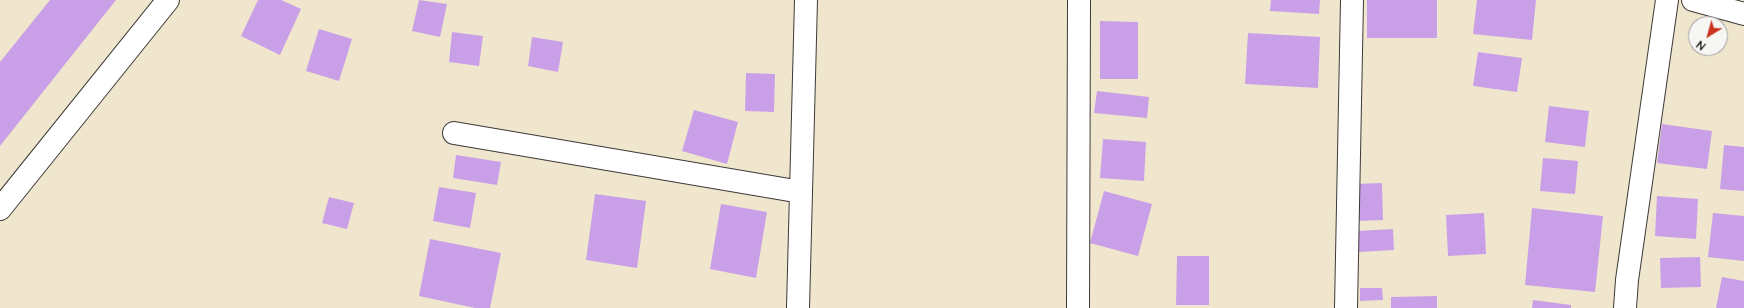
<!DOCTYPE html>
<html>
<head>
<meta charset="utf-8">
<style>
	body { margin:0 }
	#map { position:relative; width:1744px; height:308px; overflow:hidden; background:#f0e6ce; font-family:"Architects Daughter",sans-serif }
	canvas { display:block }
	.north { position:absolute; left:1688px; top:16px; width:40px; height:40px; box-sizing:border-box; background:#f6f6f2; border:1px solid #9f9f9c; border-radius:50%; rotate:217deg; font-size:11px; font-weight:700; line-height:16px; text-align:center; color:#1c1c1c }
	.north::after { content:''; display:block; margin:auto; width:14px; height:18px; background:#c8321e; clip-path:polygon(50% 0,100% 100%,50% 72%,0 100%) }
</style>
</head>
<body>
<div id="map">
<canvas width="1744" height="308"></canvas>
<div class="north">N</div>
</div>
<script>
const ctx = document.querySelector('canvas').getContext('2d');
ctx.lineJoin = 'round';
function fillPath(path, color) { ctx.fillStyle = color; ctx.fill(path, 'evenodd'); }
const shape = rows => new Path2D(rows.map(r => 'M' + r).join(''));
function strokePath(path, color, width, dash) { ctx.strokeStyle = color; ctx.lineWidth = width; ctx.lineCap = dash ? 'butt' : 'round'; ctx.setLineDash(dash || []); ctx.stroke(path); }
const building = shape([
	[50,0,116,0,0,146,0,62],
	[258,0,281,0,301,9,280,55,241,36],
	[419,0,447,4,440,37,412,31],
	[1271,0,1320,0,1319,14,1270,11],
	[1367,0,1437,0,1437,38,1367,38],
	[1477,0,1536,0,1532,40,1473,34],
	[1100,21,1138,22,1138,79,1100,79],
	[319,29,352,39,339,81,306,71],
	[452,32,483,36,479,66,449,62],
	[1248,33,1320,37,1318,88,1245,84],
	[532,37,563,42,558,72,528,66],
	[1478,52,1522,58,1517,92,1473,86],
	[746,73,775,74,774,112,745,111],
	[1097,91,1149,97,1147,118,1094,113],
	[1549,106,1589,111,1585,147,1545,142],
	[694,110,738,122,727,164,682,151],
	[1662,124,1712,131,1707,169,1657,163],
	[1103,139,1146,142,1144,181,1100,178],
	[1724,145,1744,147,1744,191,1720,189],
	[456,155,501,162,497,185,453,178],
	[1543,158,1578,161,1575,194,1540,191],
	[1382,183,1383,220,1357,221,1355,184],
	[439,187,476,193,470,228,433,221],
	[1104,191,1152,204,1138,256,1090,243],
	[595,194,646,201,637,268,586,260],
	[1657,196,1698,199,1696,239,1655,236],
	[329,197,354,203,347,229,322,223],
	[721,204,767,212,756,278,710,269],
	[1532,208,1603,216,1595,292,1525,285],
	[1484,213,1486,254,1448,256,1446,215],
	[1713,213,1744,216,1744,261,1708,257],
	[1393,229,1394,250,1359,252,1358,231],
	[430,239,501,253,490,308,475,308,419,296],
	[1177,256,1209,256,1209,305,1176,305],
	[1700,257,1701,287,1661,288,1660,258],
	[1722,277,1744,281,1744,308,1716,308],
	[1360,288,1382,288,1383,300,1360,301],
	[1437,296,1437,308,1391,308,1391,297],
	[1533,300,1571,305,1571,308,1532,308]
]);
const minor = shape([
	[1693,0,1744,14],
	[454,133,801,192],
	[0,209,168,0],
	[798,308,806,0],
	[1078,308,1079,0],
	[1346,308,1352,0],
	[1625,308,1627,280,1667,0]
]);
fillPath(building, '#c9a0e7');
strokePath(minor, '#3c3a37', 24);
strokePath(minor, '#fff', 22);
</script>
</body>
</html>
